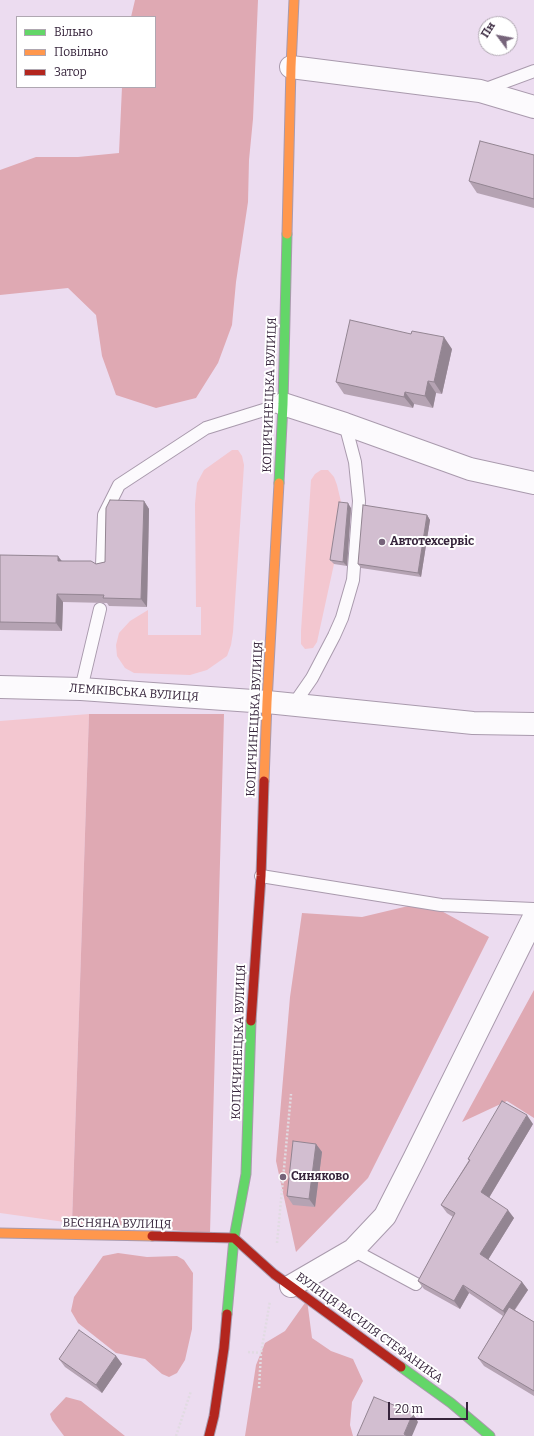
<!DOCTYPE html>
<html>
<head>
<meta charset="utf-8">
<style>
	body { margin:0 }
	#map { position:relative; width:534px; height:1436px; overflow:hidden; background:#ecdcf0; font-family:Bitter,serif }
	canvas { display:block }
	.legend { position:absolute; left:16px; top:16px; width:140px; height:72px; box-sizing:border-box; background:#fff; border:1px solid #afa7b1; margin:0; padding:5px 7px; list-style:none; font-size:12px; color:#36243b }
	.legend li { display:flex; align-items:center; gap:8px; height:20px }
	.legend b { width:20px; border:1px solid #afa7b1 }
	.north { position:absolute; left:478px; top:16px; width:40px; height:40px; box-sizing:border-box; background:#fff; border:1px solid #afa7b1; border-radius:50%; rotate:302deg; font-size:11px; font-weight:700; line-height:16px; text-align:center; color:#36243b }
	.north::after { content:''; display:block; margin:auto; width:14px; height:18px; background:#76647a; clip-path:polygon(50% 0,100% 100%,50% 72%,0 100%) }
	.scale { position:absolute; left:388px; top:1402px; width:80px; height:18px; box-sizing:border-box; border:2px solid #36243b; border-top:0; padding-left:5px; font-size:12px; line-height:14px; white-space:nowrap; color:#36243b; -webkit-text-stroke:3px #fff; paint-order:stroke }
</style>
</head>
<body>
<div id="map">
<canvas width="534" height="1436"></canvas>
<ul class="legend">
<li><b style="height:5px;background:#63d668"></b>Вільно</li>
<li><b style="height:5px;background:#ff974d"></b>Повільно</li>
<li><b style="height:5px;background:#b3261e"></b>Затор</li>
</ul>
<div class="north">Пн</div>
<div class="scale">20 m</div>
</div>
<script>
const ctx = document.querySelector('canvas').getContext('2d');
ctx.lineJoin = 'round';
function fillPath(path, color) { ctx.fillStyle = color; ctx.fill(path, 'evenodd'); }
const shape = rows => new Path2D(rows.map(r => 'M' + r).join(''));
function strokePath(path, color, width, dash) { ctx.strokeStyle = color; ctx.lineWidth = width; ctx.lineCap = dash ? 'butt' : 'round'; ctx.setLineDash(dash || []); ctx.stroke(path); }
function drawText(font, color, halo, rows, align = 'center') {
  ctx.font = font + ' Bitter,serif'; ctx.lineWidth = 4; ctx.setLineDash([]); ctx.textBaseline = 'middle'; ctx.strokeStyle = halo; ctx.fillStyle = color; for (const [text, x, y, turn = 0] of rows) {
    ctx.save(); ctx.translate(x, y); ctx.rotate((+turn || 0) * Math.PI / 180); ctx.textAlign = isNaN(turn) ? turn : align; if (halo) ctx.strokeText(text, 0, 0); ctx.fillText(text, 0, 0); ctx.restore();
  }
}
const green = shape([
	[232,450,238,450,242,456,244,465,233,632,231,645,227,656,207,670,190,675,134,673,125,668,117,656,116,645,119,633,130,621,148,610,148,635,201,635,201,607,196,607,195,504,197,483,204,470],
	[321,470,328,470,334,477,337,485,342,506,334,564,317,642,313,648,305,649,301,644,301,631,311,480,315,474],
	[89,714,72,1223,0,1213,0,721]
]);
const forest = shape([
	[135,0,258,0,253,119,249,160,248,202,236,282,232,325,218,363,196,398,156,408,116,395,102,356,96,315,68,288,0,295,0,170,36,157,78,157,119,153,122,87,155,87,155,17,131,17],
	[89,714,224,714,210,1233,72,1223],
	[425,902,489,937,368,1178,296,1252,276,1161,290,997,302,913,362,917],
	[534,990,534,1118,507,1101,462,1122],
	[118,1253,147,1257,177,1256,184,1260,193,1273,192,1329,185,1360,177,1373,169,1377,162,1374,145,1359,116,1353,78,1323,71,1311,74,1297,103,1256],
	[307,1300,312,1338,331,1351,353,1359,363,1381,352,1402,350,1425,353,1436,245,1436,256,1365,265,1343,285,1331],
	[66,1397,81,1401,125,1436,64,1436,52,1420,50,1414]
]);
const path = shape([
	[277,1243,291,1094],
	[248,1352,261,1353],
	[259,1388,261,1353,270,1301],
	[176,1436,191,1391]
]);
const lane = shape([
	[483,90,534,71],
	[102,565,104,515,119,485,206,428,283,404],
	[81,689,100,609],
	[294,704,312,678,334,636,342,618,353,580,359,501,355,462,345,424],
	[261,876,441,905,534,909],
	[353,1250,416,1284]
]);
const street = shape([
	[291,67,480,91,534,107],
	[283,404,345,424,470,469,534,483],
	[0,687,81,689,267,702,473,723,534,724],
	[291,1286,353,1250,385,1216,414,1159,534,917]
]);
const fast = shape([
	[279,483,283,404,287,234],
	[227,1314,234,1238,246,1174,251,1021],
	[401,1367,451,1403,490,1436]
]);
const slow = shape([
	[287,234,291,67,294,0],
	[264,781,267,702,279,483],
	[0,1233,152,1236]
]);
const jam = shape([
	[251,1021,261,876,264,781],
	[152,1236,234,1238],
	[234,1238,274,1274,401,1367],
	[209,1436,214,1416,224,1348,227,1314]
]);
const wall = shape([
	[534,155,534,208,477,193,469,181],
	[452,349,442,394,436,393,433,408,414,404,413,408,344,394,336,382],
	[144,501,149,509,147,607,109,606,107,603,63,602,62,631,0,630,0,555,96,564,105,562],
	[351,508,347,566,334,564,330,560],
	[427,515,430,520,421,577,361,568,358,564],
	[533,1124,489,1198,514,1218,488,1260,522,1282,528,1290,515,1310,534,1322,534,1396,484,1366,478,1358,503,1316,469,1293,460,1309,424,1289,418,1281,453,1217,447,1213,441,1205,469,1160,468,1159],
	[316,1144,322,1152,315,1207,293,1205,287,1196],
	[116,1356,122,1364,102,1393,65,1367,59,1359]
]);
const shadedWall = shape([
	[444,337,452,349,442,394,434,382],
	[428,381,436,393,433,408,425,396],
	[405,392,414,404,413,408,404,397],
	[144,501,149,509,147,607,141,599],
	[348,503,351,508,347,566,343,562],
	[427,515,430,520,421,577,418,573],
	[58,556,64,564,58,561],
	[57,594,63,602,62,631,56,623],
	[527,1115,533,1124,487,1201,481,1192],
	[316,1144,322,1152,315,1207,309,1199],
	[508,1210,514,1218,486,1263,480,1254],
	[522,1282,528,1290,508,1319,503,1311],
	[463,1285,469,1293,460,1309,454,1301],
	[116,1356,122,1364,102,1393,96,1385],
	[413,1413,418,1422,412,1436,405,1436,404,1434]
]);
const building = shape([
	[480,141,534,155,534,199,469,181,480,141],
	[350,320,411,334,412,331,444,337,434,382,428,381,425,396,405,392,404,397,336,382,350,320],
	[110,500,144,501,141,599,103,598,104,595,57,594,56,623,0,622,0,555,58,556,58,561,91,561,96,564,105,562,106,508,110,500],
	[339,502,348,503,343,562,330,560,339,502],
	[363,505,427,515,418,573,358,564,363,505],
	[502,1101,527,1115,481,1192,508,1210,480,1254,522,1282,503,1311,463,1285,454,1301,418,1281,455,1213,441,1205,470,1160,468,1159,502,1101],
	[293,1141,316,1144,309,1199,287,1196,293,1141],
	[509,1307,534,1322,534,1391,478,1358,509,1307],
	[79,1330,116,1356,96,1385,59,1359,79,1330],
	[374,1397,413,1413,404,1434,407,1436,357,1436,374,1397]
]);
const markers = [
	[382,542,4,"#76647a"],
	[283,1177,4,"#76647a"]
];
const streetNames = [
	["КОПИЧИНЕЦЬКА ВУЛИЦЯ",270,395,-88],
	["ЛЕМКІВСЬКА ВУЛИЦЯ",134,693,4],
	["КОПИЧИНЕЦЬКА ВУЛИЦЯ",255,719,-87],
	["КОПИЧИНЕЦЬКА ВУЛИЦЯ",239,1042,-88],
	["ВЕСНЯНА ВУЛИЦЯ",117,1224,1],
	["ВУЛИЦЯ ВАСИЛЯ СТЕФАНИКА",369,1328,36]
];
const poiNames = [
	["Автотехсервіс",390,542],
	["Синяково",291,1177]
];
fillPath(green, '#f3c7d0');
fillPath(forest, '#dfa9b3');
strokePath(lane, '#a99aad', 14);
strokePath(street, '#a99aad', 24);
strokePath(fast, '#a99aad', 11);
strokePath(slow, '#a99aad', 11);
strokePath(jam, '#a99aad', 11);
strokePath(path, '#e1dbe2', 2.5, [2, 2]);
strokePath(lane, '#fcfafd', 12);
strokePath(street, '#fcfafd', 22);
strokePath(fast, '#63d668', 9);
strokePath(slow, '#ff974d', 9);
strokePath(jam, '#b3261e', 9);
fillPath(wall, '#b5a3b3');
fillPath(shadedWall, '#938592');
fillPath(building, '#d2bed0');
strokePath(building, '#938592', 1);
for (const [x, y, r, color] of markers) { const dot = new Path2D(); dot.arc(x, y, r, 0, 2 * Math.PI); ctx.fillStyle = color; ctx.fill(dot); strokePath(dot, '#fff', 1.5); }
drawText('12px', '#36243b', '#fff', streetNames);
drawText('bold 12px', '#36243b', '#fff', poiNames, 'left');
</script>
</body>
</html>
